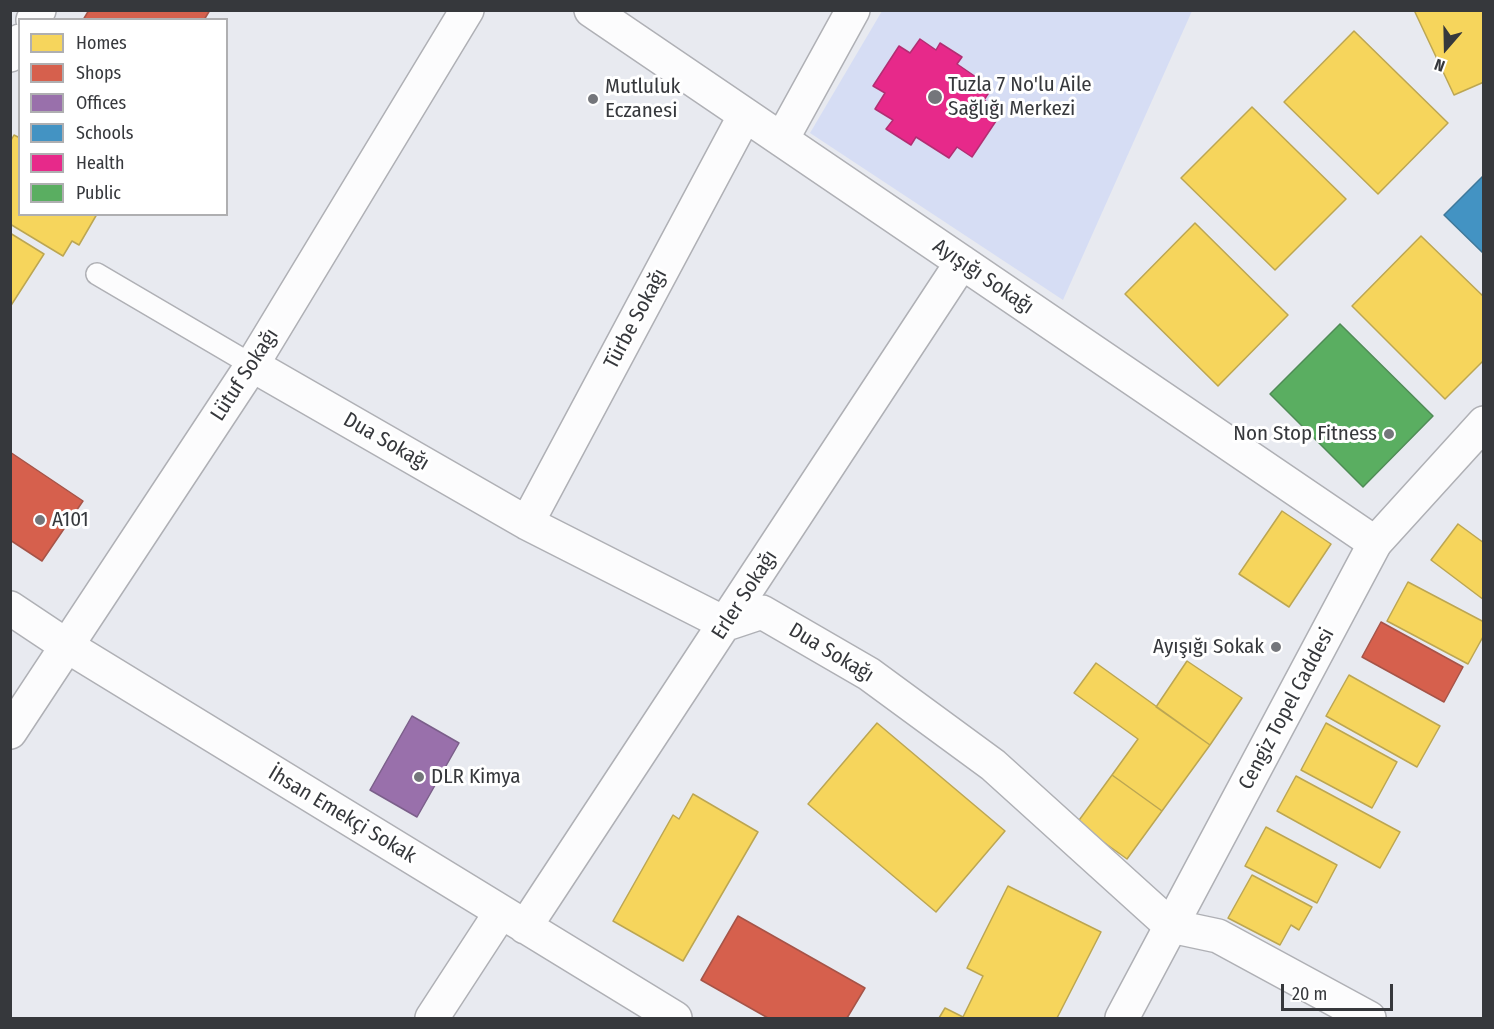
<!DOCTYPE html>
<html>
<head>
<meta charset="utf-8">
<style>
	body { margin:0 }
	#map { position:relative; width:1494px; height:1029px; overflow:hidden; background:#e8eaf0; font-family:"Fira Sans Condensed",sans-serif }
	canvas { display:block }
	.frame { position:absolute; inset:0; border:12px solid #36383c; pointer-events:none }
	.legend { position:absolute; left:18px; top:18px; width:210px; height:198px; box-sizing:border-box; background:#fff; border:2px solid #afafb1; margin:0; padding:8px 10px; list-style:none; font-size:18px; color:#36383c }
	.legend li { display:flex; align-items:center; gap:12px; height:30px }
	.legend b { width:30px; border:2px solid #afafb1 }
	.north { position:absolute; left:1416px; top:18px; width:60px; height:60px; -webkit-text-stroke:4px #fff; paint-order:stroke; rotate:200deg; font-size:16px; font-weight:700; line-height:24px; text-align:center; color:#36383c }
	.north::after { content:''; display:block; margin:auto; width:21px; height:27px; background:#36383c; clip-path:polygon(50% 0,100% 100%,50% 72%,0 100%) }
	.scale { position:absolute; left:1281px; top:984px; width:112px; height:27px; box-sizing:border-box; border:3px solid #36383c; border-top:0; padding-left:8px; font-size:18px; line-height:21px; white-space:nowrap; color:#36383c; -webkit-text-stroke:4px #fff; paint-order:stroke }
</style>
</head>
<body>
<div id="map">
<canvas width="1494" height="1029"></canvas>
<div class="frame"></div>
<ul class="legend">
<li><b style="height:16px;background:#f6d55c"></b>Homes</li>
<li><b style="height:16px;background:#d6604d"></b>Shops</li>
<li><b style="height:16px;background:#9970ab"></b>Offices</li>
<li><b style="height:16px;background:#4393c3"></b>Schools</li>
<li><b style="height:16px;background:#e7298a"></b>Health</li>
<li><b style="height:16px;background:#5aae61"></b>Public</li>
</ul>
<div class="north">N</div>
<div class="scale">20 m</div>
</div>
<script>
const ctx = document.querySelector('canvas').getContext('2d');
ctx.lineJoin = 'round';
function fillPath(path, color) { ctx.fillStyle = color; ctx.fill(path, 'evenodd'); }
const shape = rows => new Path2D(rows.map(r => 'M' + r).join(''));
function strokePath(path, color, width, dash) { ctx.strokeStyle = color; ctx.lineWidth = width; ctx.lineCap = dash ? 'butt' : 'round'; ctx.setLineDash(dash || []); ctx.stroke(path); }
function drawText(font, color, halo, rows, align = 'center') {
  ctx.font = font + ' "Fira Sans Condensed",sans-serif'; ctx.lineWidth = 6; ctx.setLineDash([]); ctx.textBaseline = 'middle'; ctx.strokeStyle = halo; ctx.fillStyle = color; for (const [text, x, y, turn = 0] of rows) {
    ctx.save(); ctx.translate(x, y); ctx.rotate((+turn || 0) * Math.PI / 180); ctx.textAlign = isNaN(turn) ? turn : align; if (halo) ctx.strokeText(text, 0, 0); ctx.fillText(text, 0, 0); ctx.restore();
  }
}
const green = shape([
	[882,11,1192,11,1063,300,810,133]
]);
const homes = shape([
	[1414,10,1484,10,1484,82,1454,95,1414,10],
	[1354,31,1448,123,1378,194,1284,102,1354,31],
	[1252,107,1346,199,1275,270,1181,178,1252,107],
	[14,135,20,138,20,214,97,214,79,245,72,241,63,256,10,224,10,142,14,135],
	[1195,223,1288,315,1218,386,1125,294,1195,223],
	[10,233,44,254,10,307,10,233],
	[1421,236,1484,297,1484,360,1445,399,1352,306,1421,236],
	[1282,511,1331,544,1289,607,1239,574,1282,511],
	[1458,524,1484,543,1484,600,1431,560,1458,524],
	[1408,582,1484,622,1484,635,1468,664,1387,621,1408,582],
	[1187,661,1242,698,1210,745,1156,707,1187,661],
	[1096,663,1210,745,1162,811,1112,775,1138,739,1074,693,1096,663],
	[1349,675,1440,726,1417,767,1326,716,1349,675],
	[877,723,1005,831,936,912,808,804,877,723],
	[1326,723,1397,762,1372,808,1301,770,1326,723],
	[1112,775,1162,811,1127,859,1077,823,1112,775],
	[1296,776,1400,832,1380,868,1277,811,1296,776],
	[693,794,758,832,683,961,613,921,673,815,679,819,693,794],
	[1266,827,1337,865,1317,903,1245,866,1266,827],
	[1252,875,1312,907,1299,930,1291,925,1280,945,1228,918,1252,875],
	[1008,886,1101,932,1057,1018,939,1018,945,1008,963,1017,983,976,967,968,1008,886]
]);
const shops = shape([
	[89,10,210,10,204,20,83,20,89,10],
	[10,452,83,501,42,561,10,540,10,452],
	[1381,622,1463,667,1444,702,1362,657,1381,622],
	[738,916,865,988,847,1018,768,1018,701,980,738,916]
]);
const offices = shape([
	[412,716,459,743,417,817,370,790,412,716]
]);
const schools = shape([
	[1484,175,1484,254,1444,215,1484,175]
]);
const health = shape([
	[920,39,936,50,940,43,962,57,957,64,992,88,984,100,1002,112,972,157,957,147,949,158,916,137,911,145,886,129,893,120,875,109,885,93,873,86,899,46,910,53,920,39]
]);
const public = shape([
	[1340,324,1433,416,1363,487,1270,394,1340,324]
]);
const lane = shape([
	[97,274,252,365]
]);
const street = shape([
	[591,10,1375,543],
	[33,20,39,10],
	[10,55,20,41],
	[782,139,853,10],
	[252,365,527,523,726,624,762,612,869,674,993,765,1171,926,1218,936,1369,1018],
	[527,523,745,115],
	[10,608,67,646,675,1018],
	[10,732,252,365,467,10],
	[525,927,962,262],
	[432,1018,501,912]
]);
const secondary = shape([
	[1122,1018,1375,543,1484,423]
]);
const markers = [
	[935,97,8,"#74767b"],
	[593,99,6,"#74767b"],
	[1389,434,6,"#74767b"],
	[40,520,6,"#74767b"],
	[1276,647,6,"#74767b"],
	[419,777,6,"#74767b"]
];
const poiNames = [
	["Tuzla 7 No'lu Aile",948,85],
	["Sağlığı Merkezi",948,109],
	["Mutluluk",605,87],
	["Eczanesi",605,111],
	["Non Stop Fitness",1377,434,"right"],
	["A101",52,520],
	["Ayışığı Sokak",1264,647,"right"],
	["DLR Kimya",431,777]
];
const streetNames = [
	["Ayışığı Sokağı",983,277,34],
	["Türbe Sokağı",636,319,-62],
	["Lütuf Sokağı",245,375,-57],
	["Dua Sokağı",386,442,30],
	["Erler Sokağı",745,595,-57],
	["Dua Sokağı",831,653,31],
	["Cengiz Topel Caddesi",1287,709,-62],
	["İhsan Emekçi Sokak",342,815,31]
];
fillPath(green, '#d6ddf4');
fillPath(homes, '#f6d55c');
strokePath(homes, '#bca652', 1.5);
fillPath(shops, '#d6604d');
strokePath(shops, '#a65448', 1.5);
fillPath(offices, '#9970ab');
strokePath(offices, '#7b5f8a', 1.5);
fillPath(schools, '#4393c3');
strokePath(schools, '#3f789a', 1.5);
fillPath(health, '#e7298a');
strokePath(health, '#b22e73', 1.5);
fillPath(public, '#5aae61');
strokePath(public, '#4f8b56', 1.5);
strokePath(lane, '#afb0b5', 24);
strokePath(street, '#afb0b5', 36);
strokePath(secondary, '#afb0b5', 36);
strokePath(lane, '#fcfcfd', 21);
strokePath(street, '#fcfcfd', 33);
strokePath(secondary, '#fcfcfd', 33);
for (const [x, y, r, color] of markers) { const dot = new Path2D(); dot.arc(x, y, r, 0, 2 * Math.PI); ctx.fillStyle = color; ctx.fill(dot); strokePath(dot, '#fff', 2); }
drawText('21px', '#36383c', '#fff', poiNames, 'left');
drawText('21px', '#36383c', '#fff', streetNames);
</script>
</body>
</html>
